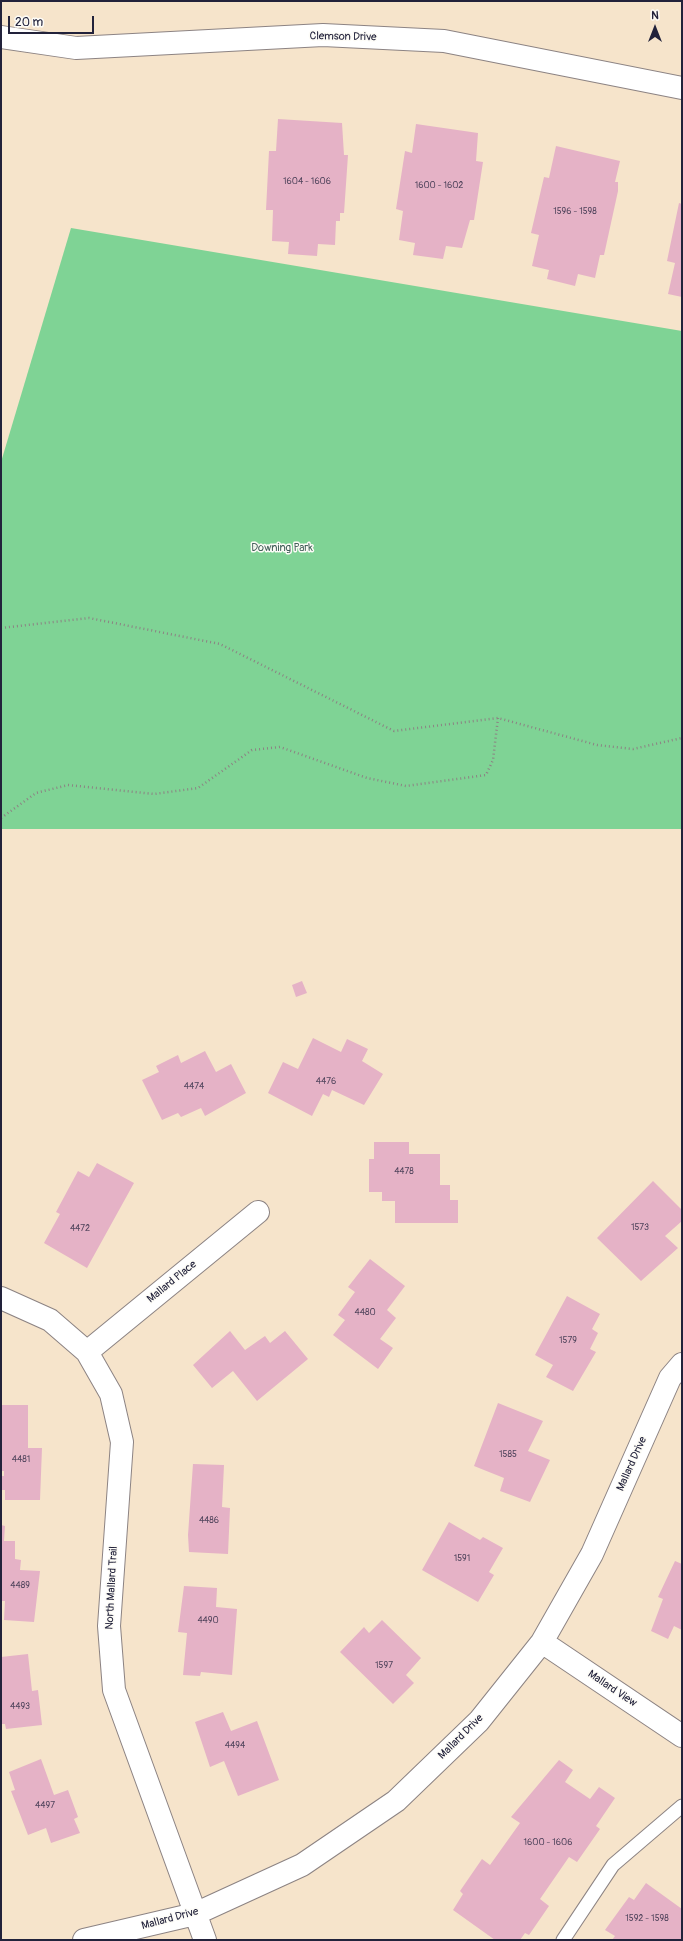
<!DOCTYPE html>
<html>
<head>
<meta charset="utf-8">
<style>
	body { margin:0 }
	#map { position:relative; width:683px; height:1941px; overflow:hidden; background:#f6e4cb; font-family:Pangolin,sans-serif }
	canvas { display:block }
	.frame { position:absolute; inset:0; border:2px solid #22223b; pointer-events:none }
	.north { position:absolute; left:635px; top:8px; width:40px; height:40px; -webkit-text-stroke:3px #fdfcf7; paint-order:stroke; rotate:0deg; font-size:11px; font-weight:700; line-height:16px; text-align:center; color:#22223b }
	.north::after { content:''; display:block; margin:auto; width:14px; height:18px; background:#22223b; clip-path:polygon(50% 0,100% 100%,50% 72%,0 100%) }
	.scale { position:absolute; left:8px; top:16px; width:86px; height:18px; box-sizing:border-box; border:2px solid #22223b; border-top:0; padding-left:5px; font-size:12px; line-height:14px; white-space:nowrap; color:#22223b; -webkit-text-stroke:3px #fdfcf7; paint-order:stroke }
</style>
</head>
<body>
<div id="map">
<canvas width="683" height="1941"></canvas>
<div class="frame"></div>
<div class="north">N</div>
<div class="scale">20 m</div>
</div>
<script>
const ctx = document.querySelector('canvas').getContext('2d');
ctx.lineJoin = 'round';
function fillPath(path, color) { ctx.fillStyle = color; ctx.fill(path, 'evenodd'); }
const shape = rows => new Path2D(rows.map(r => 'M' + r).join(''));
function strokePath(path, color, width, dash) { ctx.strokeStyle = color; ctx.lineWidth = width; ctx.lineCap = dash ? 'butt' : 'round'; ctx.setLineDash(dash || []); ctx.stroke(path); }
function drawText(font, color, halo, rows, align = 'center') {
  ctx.font = font + ' Pangolin,sans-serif'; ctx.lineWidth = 3; ctx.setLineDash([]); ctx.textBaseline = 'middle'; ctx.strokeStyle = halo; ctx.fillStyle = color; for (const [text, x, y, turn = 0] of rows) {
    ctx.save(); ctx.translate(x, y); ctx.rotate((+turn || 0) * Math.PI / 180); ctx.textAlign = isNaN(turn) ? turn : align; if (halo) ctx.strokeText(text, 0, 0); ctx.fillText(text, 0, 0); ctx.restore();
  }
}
const green = shape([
	[71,228,682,331,682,829,1,829,1,462]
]);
const building = shape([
	[278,119,342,123,344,155,348,155,344,213,340,213,340,221,336,221,335,245,318,244,317,256,288,254,289,242,272,241,273,210,266,210,269,151,276,151],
	[416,124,478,133,476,161,483,162,474,220,470,220,462,248,446,246,443,259,413,255,415,243,399,240,403,211,396,209,405,151,412,153],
	[556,146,620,161,615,182,618,182,618,191,604,255,600,255,595,278,578,274,575,286,547,279,549,270,532,266,539,235,531,233,544,177,549,178],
	[679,203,682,204,682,297,668,294,675,263,667,261],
	[302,981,307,993,296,997,292,985],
	[313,1038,341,1052,347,1039,368,1049,362,1061,383,1074,364,1105,332,1090,329,1097,323,1094,312,1116,268,1093,283,1062,298,1069],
	[205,1051,216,1072,231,1064,246,1093,205,1116,201,1108,181,1117,178,1113,162,1120,142,1080,159,1072,156,1066,178,1055,181,1063],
	[374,1142,409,1142,409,1154,440,1154,440,1185,450,1185,450,1200,458,1200,458,1223,395,1223,395,1201,382,1201,382,1192,369,1192,369,1159,374,1159],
	[97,1163,134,1183,87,1268,44,1243,60,1214,56,1212,78,1171,89,1177],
	[653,1181,682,1210,682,1221,665,1236,678,1248,641,1281,597,1238],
	[370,1259,405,1286,387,1310,396,1318,380,1339,393,1348,378,1369,333,1335,345,1320,338,1315,355,1292,348,1287],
	[567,1296,600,1314,592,1329,598,1333,590,1349,596,1352,573,1391,546,1377,553,1365,535,1355],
	[230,1331,245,1350,265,1336,270,1343,285,1331,308,1359,257,1401,233,1371,212,1388,193,1365],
	[498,1403,543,1421,528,1451,550,1460,530,1502,500,1491,504,1478,474,1466],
	[1,1405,28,1405,28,1448,42,1448,40,1500,5,1500,5,1490,1,1490,1,1476,4,1476,4,1471,1,1471],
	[193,1464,224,1465,222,1507,230,1508,228,1554,189,1552,188,1535],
	[449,1522,480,1540,483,1537,503,1548,489,1572,494,1575,478,1602,422,1570],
	[1,1525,5,1526,4,1541,15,1541,15,1559,21,1560,20,1570,40,1571,34,1622,4,1620,5,1601,1,1601],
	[675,1561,682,1564,682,1630,674,1626,668,1639,651,1631,663,1599,658,1597],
	[184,1586,217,1588,216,1607,237,1609,232,1675,201,1672,200,1676,183,1675,187,1633,178,1632],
	[382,1620,421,1658,406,1675,414,1683,393,1704,340,1652,364,1627,369,1633],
	[28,1654,32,1691,38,1690,42,1725,6,1729,5,1724,1,1724,1,1657],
	[223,1712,231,1731,257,1721,279,1780,238,1796,224,1761,210,1767,195,1722],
	[41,1759,54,1795,68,1790,78,1817,74,1819,80,1833,51,1843,46,1828,28,1835,11,1791,15,1790,9,1772],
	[559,1760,573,1770,565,1782,590,1799,599,1787,615,1798,596,1826,600,1829,577,1862,569,1857,540,1899,549,1906,529,1935,525,1933,520,1940,495,1940,453,1910,463,1894,460,1891,482,1859,490,1865,520,1823,511,1817],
	[646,1883,682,1909,682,1940,612,1940,615,1936,605,1930,629,1897,634,1900]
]);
const path = shape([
	[1,628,89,618,220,644,394,731,498,718,597,745,633,749,682,738],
	[1,818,36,793,68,785,154,794,198,788,252,750,280,747,367,778,406,786,486,775,493,760,498,718]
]);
const service = shape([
	[563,1940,613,1865,682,1806]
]);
const minor = shape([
	[1,37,76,48,323,35,444,41,682,88],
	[1,1298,50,1320,87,1352,111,1394,122,1442,109,1626,114,1690,205,1940],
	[87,1352,258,1212],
	[542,1642,682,1736],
	[84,1940,195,1914,302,1865,396,1801,479,1721,542,1642,592,1554,670,1378,682,1364]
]);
const numberNames = [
	["1604 - 1606",307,182],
	["1600 - 1602",439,186],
	["1596 - 1598",575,212],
	["4476",326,1082],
	["4474",194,1087],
	["4478",404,1172],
	["1573",640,1228],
	["4472",80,1229],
	["4480",365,1313],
	["1579",568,1341],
	["1585",508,1455],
	["4481",21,1460],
	["4486",209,1521],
	["1591",462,1559],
	["4489",20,1586],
	["4490",208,1621],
	["1597",384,1666],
	["4493",20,1707],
	["4494",235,1746],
	["4497",45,1806],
	["1600 - 1606",548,1843],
	["1592 - 1598",647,1919]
];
const streetNames = [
	["Clemson Drive",343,37,1],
	["Mallard Place",172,1282,-39],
	["Mallard Drive",632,1464,-66],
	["North Mallard Trail",112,1588,-87],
	["Mallard View",612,1689,34],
	["Mallard Drive",461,1737,-45],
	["Mallard Drive",170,1919,-15]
];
const parkNames = [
	["Downing Park",282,548]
];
fillPath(green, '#7fd395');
fillPath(building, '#e5b2c6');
strokePath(service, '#8c8383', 15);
strokePath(minor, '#8c8383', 24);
strokePath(path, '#8c8383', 2.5, [1, 3]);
strokePath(service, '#fff', 13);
strokePath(minor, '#fff', 22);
drawText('9px', '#53465e', null, numberNames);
drawText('11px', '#22223b', '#fdfcf7', streetNames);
drawText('11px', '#43605a', '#fdfcf7', parkNames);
</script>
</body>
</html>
